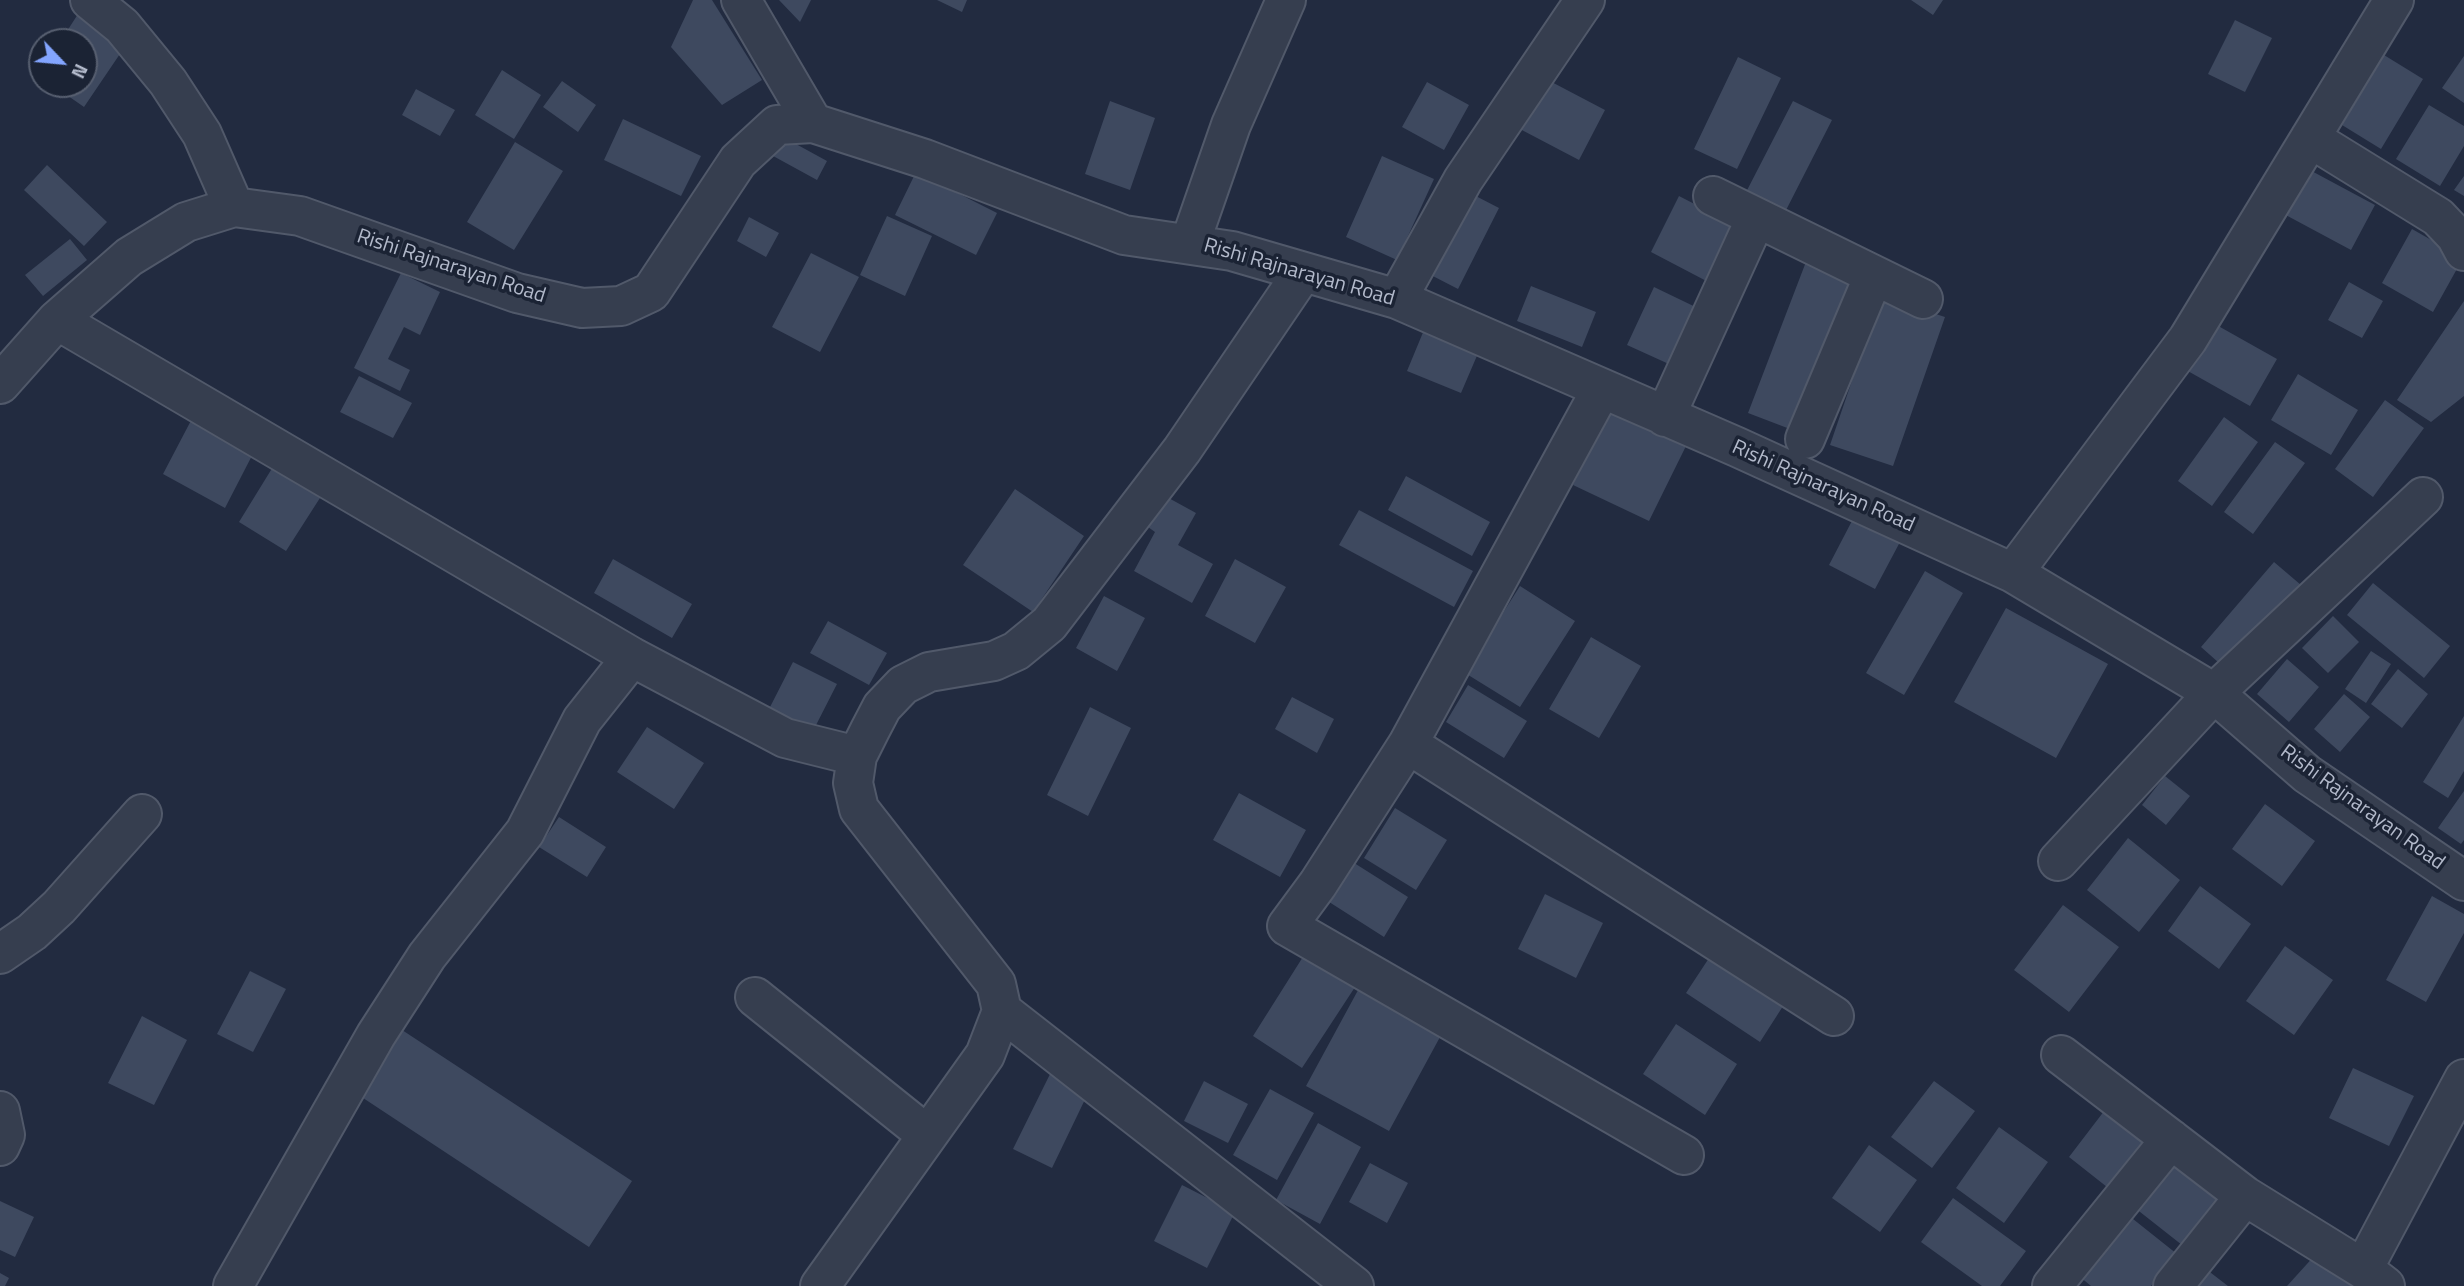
<!DOCTYPE html>
<html>
<head>
<meta charset="utf-8">
<style>
	body { margin:0 }
	#map { position:relative; width:2464px; height:1286px; overflow:hidden; background:#222b40; font-family:"Titillium Web",sans-serif }
	canvas { display:block }
	.north { position:absolute; left:28px; top:28px; width:70px; height:70px; box-sizing:border-box; background:#1b2334; border:2px solid #575f70; border-radius:50%; rotate:116deg; font-size:19px; font-weight:700; line-height:28px; text-align:center; color:#b2b9ca }
	.north::after { content:''; display:block; margin:auto; width:24px; height:32px; background:#83a5ff; clip-path:polygon(50% 0,100% 100%,50% 72%,0 100%) }
</style>
</head>
<body>
<div id="map">
<canvas width="2464" height="1286"></canvas>
<div class="north">N</div>
</div>
<script>
const ctx = document.querySelector('canvas').getContext('2d');
ctx.lineJoin = 'round';
function fillPath(path, color) { ctx.fillStyle = color; ctx.fill(path, 'evenodd'); }
const shape = rows => new Path2D(rows.map(r => 'M' + r).join(''));
function strokePath(path, color, width, dash) { ctx.strokeStyle = color; ctx.lineWidth = width; ctx.lineCap = dash ? 'butt' : 'round'; ctx.setLineDash(dash || []); ctx.stroke(path); }
function drawText(font, color, halo, rows, align = 'center') {
  ctx.font = font + ' "Titillium Web",sans-serif'; ctx.lineWidth = 7; ctx.setLineDash([]); ctx.textBaseline = 'middle'; ctx.strokeStyle = halo; ctx.fillStyle = color; for (const [text, x, y, turn = 0] of rows) {
    ctx.save(); ctx.translate(x, y); ctx.rotate((+turn || 0) * Math.PI / 180); ctx.textAlign = isNaN(turn) ? turn : align; if (halo) ctx.strokeText(text, 0, 0); ctx.fillText(text, 0, 0); ctx.restore();
  }
}
const building = shape([
	[693,0,712,0,762,80,722,105,671,47],
	[779,0,811,0,800,22],
	[937,0,967,0,962,12],
	[1911,0,1943,0,1933,15],
	[78,14,126,45,84,107,51,84,84,84,84,42,60,42],
	[2235,20,2272,38,2245,92,2208,74],
	[2384,55,2423,79,2381,149,2342,125],
	[2464,56,2464,103,2442,88],
	[1738,57,1781,78,1737,169,1694,149],
	[502,70,541,95,514,139,475,115],
	[1544,78,1605,110,1579,160,1518,128],
	[562,81,596,105,578,132,543,107],
	[1427,82,1469,105,1444,150,1402,127],
	[416,89,455,110,440,136,402,115],
	[1110,101,1155,118,1130,190,1085,174],
	[1793,101,1832,120,1781,220,1742,200],
	[2429,105,2464,126,2464,146,2440,186,2396,159],
	[623,119,701,156,681,196,604,160],
	[774,132,827,161,817,180,764,151],
	[515,142,563,171,514,250,467,222],
	[1382,156,1434,179,1397,260,1346,237],
	[47,165,107,222,84,246,24,190],
	[2306,168,2375,205,2351,250,2282,213],
	[916,172,997,213,976,255,895,215],
	[2464,176,2464,196,2454,190],
	[1468,192,1499,208,1458,289,1427,273],
	[1679,196,1743,229,1714,285,1651,252],
	[887,216,932,236,905,296,860,275],
	[749,217,779,233,766,257,737,241],
	[2412,229,2463,258,2433,312,2382,283],
	[70,239,87,260,43,296,25,275],
	[811,253,859,277,820,352,772,327],
	[1809,254,1863,275,1803,434,1748,413],
	[401,273,440,292,420,335,404,327,388,359,410,370,400,391,354,368],
	[2349,282,2383,301,2362,338,2328,320],
	[1531,286,1596,312,1582,347,1517,321],
	[1654,287,1708,313,1682,370,1627,345],
	[1881,296,1945,317,1893,466,1830,445],
	[2464,301,2464,396,2431,422,2397,400],
	[2213,323,2277,359,2250,406,2186,370],
	[1424,330,1479,351,1461,393,1407,371],
	[2298,374,2358,410,2331,455,2271,420],
	[359,376,412,403,393,438,340,412],
	[2385,400,2424,428,2373,497,2335,469],
	[1609,409,1686,446,1649,521,1573,485],
	[196,411,258,444,225,508,163,474],
	[2224,417,2258,442,2212,506,2178,481],
	[2275,442,2305,463,2253,534,2224,512],
	[279,457,327,487,286,551,239,522],
	[1406,476,1490,522,1472,556,1388,510],
	[1015,489,1084,536,1033,612,963,565],
	[1165,496,1196,513,1178,545,1213,564,1192,603,1134,571,1155,532,1148,527],
	[1359,510,1473,571,1454,607,1339,545],
	[1854,517,1900,542,1875,589,1829,565],
	[613,559,692,604,672,638,594,593],
	[1235,559,1286,587,1255,643,1205,616],
	[2274,562,2301,585,2227,670,2201,647],
	[1925,571,1963,593,1904,695,1866,673],
	[2373,583,2450,646,2424,678,2347,615],
	[1520,586,1575,621,1520,707,1465,673],
	[1104,596,1145,618,1117,671,1076,648],
	[2006,608,2108,664,2056,758,1954,702],
	[2333,616,2359,642,2328,673,2302,648],
	[828,621,887,653,869,685,810,653],
	[1591,637,1641,666,1599,738,1549,709],
	[2371,651,2391,664,2366,703,2345,689],
	[2287,659,2319,687,2289,722,2257,694],
	[793,662,837,684,813,731,769,709],
	[2398,669,2428,694,2402,728,2371,704],
	[1468,685,1527,721,1504,758,1446,722],
	[2344,694,2370,717,2340,752,2314,729],
	[1292,697,1334,719,1317,753,1275,729],
	[1090,707,1131,728,1088,816,1047,795],
	[2464,716,2464,771,2448,798,2423,782],
	[647,727,704,763,674,809,617,772],
	[2165,776,2190,796,2166,825,2142,805],
	[2464,791,2464,840,2461,844,2438,828],
	[1239,793,1306,830,1280,877,1213,840],
	[2265,804,2315,841,2282,886,2232,849],
	[1395,808,1447,840,1416,890,1364,858],
	[559,817,606,847,587,877,539,847],
	[2128,838,2180,880,2139,932,2087,890],
	[1351,861,1408,897,1384,937,1326,900],
	[2200,886,2251,924,2219,969,2168,931],
	[1545,894,1603,923,1576,978,1518,949],
	[2432,896,2464,914,2464,933,2426,1002,2386,980],
	[2063,905,2119,947,2069,1012,2014,970],
	[2285,946,2333,980,2294,1035,2246,1001],
	[1306,952,1357,984,1302,1068,1253,1036],
	[1711,955,1785,1003,1760,1042,1686,993],
	[250,971,286,989,253,1052,217,1034],
	[1363,981,1446,1026,1389,1131,1306,1086],
	[142,1016,187,1040,154,1105,108,1083],
	[1676,1024,1737,1064,1705,1115,1643,1074],
	[399,1028,632,1181,589,1247,357,1094],
	[1053,1068,1091,1087,1052,1168,1013,1149],
	[2353,1068,2414,1096,2389,1146,2329,1118],
	[1204,1081,1248,1104,1228,1143,1184,1121],
	[1934,1081,1975,1111,1932,1168,1891,1137],
	[1270,1089,1314,1113,1277,1180,1233,1155],
	[2111,1102,2150,1132,2107,1187,2069,1157],
	[1318,1123,1361,1147,1320,1224,1276,1200],
	[1999,1127,2048,1162,2004,1223,1956,1188],
	[1869,1145,1917,1180,1880,1232,1832,1198],
	[2182,1149,2228,1186,2182,1245,2135,1208],
	[1370,1163,1408,1183,1387,1223,1349,1202],
	[1182,1185,1235,1212,1207,1268,1154,1241],
	[1953,1198,2026,1251,2000,1286,1982,1286,1921,1242],
	[0,1201,34,1217,15,1257,0,1250],
	[2128,1215,2177,1254,2151,1286,2091,1286,2079,1276],
	[2316,1254,2353,1286,2287,1286],
	[2202,1266,2228,1286,2187,1286],
	[0,1273,9,1278,5,1286,0,1286]
]);
const street = shape([
	[90,0,122,26,168,82,202,134,234,207],
	[741,0,813,123],
	[2310,138,2438,217,2456,236,2464,251],
	[1713,196,1923,299],
	[1190,243,1231,125,1286,0],
	[1397,299,1463,180,1585,0],
	[57,320,632,657,785,738,857,756],
	[0,384,57,320,129,257,186,222,234,207,300,216,517,293,582,308,621,306,651,292,738,161,777,125,813,123,925,159,1124,235,1232,251,1397,299,1737,447,2013,573,2214,693,2307,774,2464,881],
	[1601,390,1408,744,1318,884,1287,926,1684,1155],
	[1665,417,1756,218],
	[1805,439,1874,275],
	[2013,573,2188,339,2394,0],
	[1408,744,1834,1016],
	[2058,861,2214,693,2423,497],
	[0,954,32,932,59,907,142,814],
	[755,997,927,1135],
	[1002,1011,1354,1286],
	[2061,1055,2245,1196,2363,1269,2385,1286],
	[0,1111,5,1135,0,1146],
	[2363,1269,2464,1079],
	[233,1286,376,1035,427,956,525,832,582,720,632,657],
	[820,1286,985,1055,1002,1011,996,984,859,809,853,783,857,756,870,730,882,707,903,685,929,672,994,661,1016,651,1049,624,1182,450,1303,272],
	[2052,1286,2171,1139],
	[2173,1286,2245,1196]
]);
const streetNames = [
	["Rishi Rajnarayan Road",451,267,18],
	["Rishi Rajnarayan Road",1299,273,16],
	["Rishi Rajnarayan Road",1823,487,24],
	["Rishi Rajnarayan Road",2362,808,36]
];
fillPath(building, '#3e495f');
strokePath(street, '#51596a', 42);
strokePath(street, '#363e4f', 38);
drawText('21px', '#b2b9ca', '#1b2334', streetNames);
</script>
</body>
</html>
